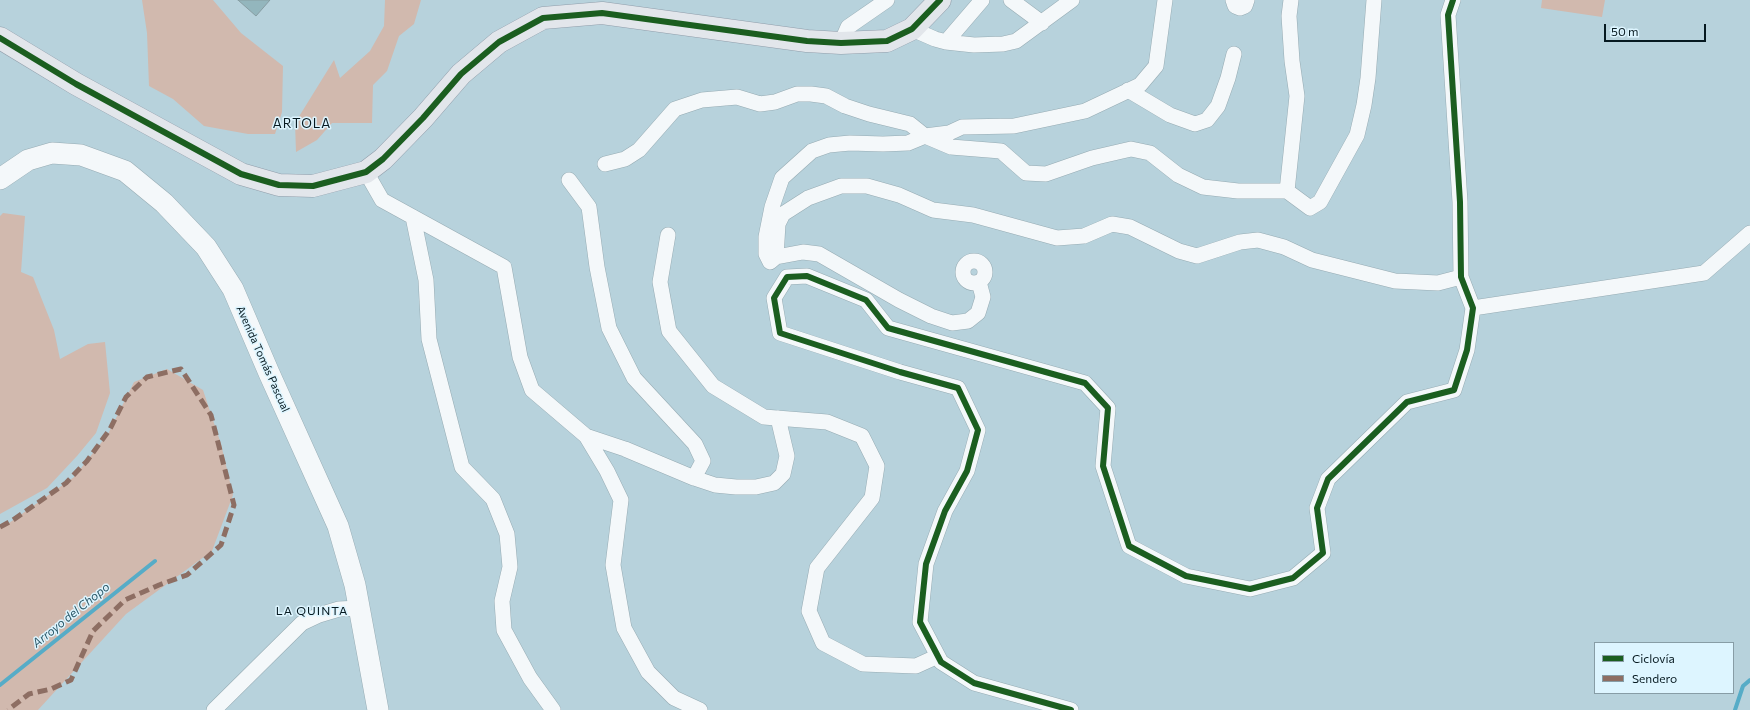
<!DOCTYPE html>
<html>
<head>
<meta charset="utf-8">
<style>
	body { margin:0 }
	#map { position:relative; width:1750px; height:710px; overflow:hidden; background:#b7d2dc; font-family:Commissioner,sans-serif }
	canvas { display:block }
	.legend { position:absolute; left:1594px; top:642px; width:140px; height:52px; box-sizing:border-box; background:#ddf5ff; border:1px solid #879da6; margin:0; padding:5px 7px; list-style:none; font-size:12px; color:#061920 }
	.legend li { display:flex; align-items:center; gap:8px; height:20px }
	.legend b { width:20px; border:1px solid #879da6 }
	.scale { position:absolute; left:1604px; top:24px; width:102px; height:18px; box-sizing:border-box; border:2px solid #061920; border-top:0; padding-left:5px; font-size:12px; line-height:14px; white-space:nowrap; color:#061920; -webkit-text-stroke:3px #ddf5ff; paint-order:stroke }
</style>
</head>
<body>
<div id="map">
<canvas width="1750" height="710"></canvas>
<ul class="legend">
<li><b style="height:5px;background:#1b5e20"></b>Ciclovía</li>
<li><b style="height:5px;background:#8d6e63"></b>Sendero</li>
</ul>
<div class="scale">50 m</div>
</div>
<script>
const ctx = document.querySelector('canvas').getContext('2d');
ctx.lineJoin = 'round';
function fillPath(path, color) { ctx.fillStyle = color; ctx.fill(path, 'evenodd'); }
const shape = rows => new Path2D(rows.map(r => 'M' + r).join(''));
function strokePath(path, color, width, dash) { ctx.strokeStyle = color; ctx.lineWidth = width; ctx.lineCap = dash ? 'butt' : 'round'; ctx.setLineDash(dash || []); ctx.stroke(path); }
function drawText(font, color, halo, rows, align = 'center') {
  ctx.font = font + ' Commissioner,sans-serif'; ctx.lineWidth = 3; ctx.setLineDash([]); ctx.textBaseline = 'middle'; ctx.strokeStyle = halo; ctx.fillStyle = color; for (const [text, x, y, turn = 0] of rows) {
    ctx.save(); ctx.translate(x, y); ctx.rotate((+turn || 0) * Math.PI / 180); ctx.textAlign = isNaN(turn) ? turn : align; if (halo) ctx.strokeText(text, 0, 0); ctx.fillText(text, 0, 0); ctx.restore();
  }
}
const green = shape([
	[142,0,213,0,241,33,283,66,282,112,275,134,248,134,204,126,173,99,149,86,147,33],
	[385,0,421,0,414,24,399,36,387,71,373,85,372,123,332,123,317,140,296,152,295,123,334,60,340,78,370,51,384,26],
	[1542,0,1605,0,1602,17,1541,8],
	[3,213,25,216,21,272,33,277,54,330,60,359,88,344,105,342,110,393,96,433,77,456,47,488,0,514,0,216],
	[167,369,203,390,221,444,233,495,212,551,126,614,38,710,0,710,0,528,9,523,74,477,108,434,134,382]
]);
const stream = shape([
	[0,685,155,561],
	[1735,710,1743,686,1750,680]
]);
const building = shape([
	[238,0,270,0,256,16,238,0]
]);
const street = shape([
	[1011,0,1042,23],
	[1233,0,1235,6,1240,8,1245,6,1247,0],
	[912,29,935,39,946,42,974,45,1003,44,1016,41,1072,0],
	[946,42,982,0],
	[841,43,848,27,887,0],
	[1128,90,1170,115,1195,124,1207,120,1218,106,1228,78,1234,54],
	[605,164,625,159,639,150,675,109,702,100,737,97,760,104,775,102,797,94,811,94,826,96,845,106,869,114,910,124,925,136,951,147,1001,151,1026,173,1046,174,1092,158,1131,149,1150,153,1178,175,1203,187,1238,191,1287,191,1310,208,1320,202,1357,135,1364,105,1368,78,1374,0],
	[366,172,382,200,504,267,520,357,532,390,586,436,607,471,621,500,613,565,624,628,648,672,674,698,700,710],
	[569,180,589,207,597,267,609,328,634,378,695,444,703,461,694,478,625,449,586,436],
	[1287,191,1297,96,1292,61,1289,16,1291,0],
	[413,217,426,280,429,339,462,467,493,499,507,534,510,567,502,601,504,630,530,678,553,710],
	[668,235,660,282,669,331,713,386,764,417,827,422,862,436,877,466,872,498,817,568,809,611,823,643,863,664,916,666,938,656],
	[776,257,778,224,783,214,808,198,841,186,867,186,899,195,933,210,973,215,1057,238,1084,236,1112,224,1130,227,1179,251,1197,256,1240,242,1258,240,1284,247,1312,260,1395,281,1438,283,1461,277],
	'963 272a11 11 0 1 1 22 0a11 11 0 1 1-22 0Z',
	[979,282,983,297,978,313,968,321,952,323,931,316,899,300,819,254,803,252,776,257,770,262,766,254,766,237,772,207,782,178,812,151,829,145,850,143,883,144,908,143,925,136,949,133,962,127,1014,126,1085,111,1140,85,1156,66,1165,0],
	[1473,308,1704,273,1750,233],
	[694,478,715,485,736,487,756,487,774,483,783,474,787,456,778,418],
	[214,710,302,623,319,615,339,609,359,608],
	[1071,710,974,683,941,662,920,622,926,564,945,511,967,471,978,430,958,388,900,372,780,333,774,298,787,277,807,276,866,300,888,328,1085,383,1108,408,1103,466,1129,546,1186,576,1250,589,1293,578,1323,553,1317,508,1328,479,1407,402,1454,390,1467,350,1473,308,1461,277,1460,202,1448,15,1453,0]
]);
const secondary = shape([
	[0,179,28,160,52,153,81,155,125,171,164,203,206,247,233,289,269,373,338,526,355,585,378,710]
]);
const primary = shape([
	[0,38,76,84,241,174,279,185,313,186,366,172,383,159,423,118,461,74,499,42,543,18,602,13,807,41,841,43,887,41,912,29,940,0]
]);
const quiet = shape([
	[0,527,13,520,66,483,87,461,110,429,126,397,147,377,181,369,211,415,234,505,221,545,187,575,159,585,125,600,93,631,71,680,51,689,29,694,8,710]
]);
const cycleway = shape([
	[0,38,76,84,241,174,279,185,313,186,366,172,383,159,423,118,461,74,499,42,543,18,602,13,807,41,841,43,887,41,912,29,940,0],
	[1071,710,974,683,941,662,920,622,926,564,945,511,967,471,978,430,958,388,900,372,780,333,774,298,787,277,807,276,866,300,888,328,1085,383,1108,408,1103,466,1129,546,1186,576,1250,589,1293,578,1323,553,1317,508,1328,479,1407,402,1454,390,1467,350,1473,308,1461,277,1460,202,1448,15,1453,0]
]);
const streetNames = [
	["Avenida Tomás Pascual",263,359,66]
];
const neighbourhoodNames = [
	["LA QUINTA",312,611]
];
const waterNames = [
	["Arroyo del Chopo",71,615,-39]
];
const quarterNames = [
	["ARTOLA",302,124]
];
fillPath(green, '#d1b9ae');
strokePath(stream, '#56acc7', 4);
fillPath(building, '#93b6bd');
strokePath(building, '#879da2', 1);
strokePath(street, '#96abb3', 16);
strokePath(secondary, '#96abb3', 22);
strokePath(primary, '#909daa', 23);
strokePath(street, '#f4f8fa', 15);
strokePath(secondary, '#f4f8fa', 21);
strokePath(primary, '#e2e6eb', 22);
strokePath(quiet, '#8d6e63', 5, [10, 5]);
strokePath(cycleway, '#1b5e20', 6);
drawText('11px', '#061920', '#ddf5ff', streetNames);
ctx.letterSpacing = '1px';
drawText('12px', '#061920', '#ddf5ff', neighbourhoodNames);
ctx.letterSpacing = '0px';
drawText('italic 12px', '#2b5767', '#ddf5ff', waterNames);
ctx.letterSpacing = '1px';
drawText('13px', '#061920', '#ddf5ff', quarterNames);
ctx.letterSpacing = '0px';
</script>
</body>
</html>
